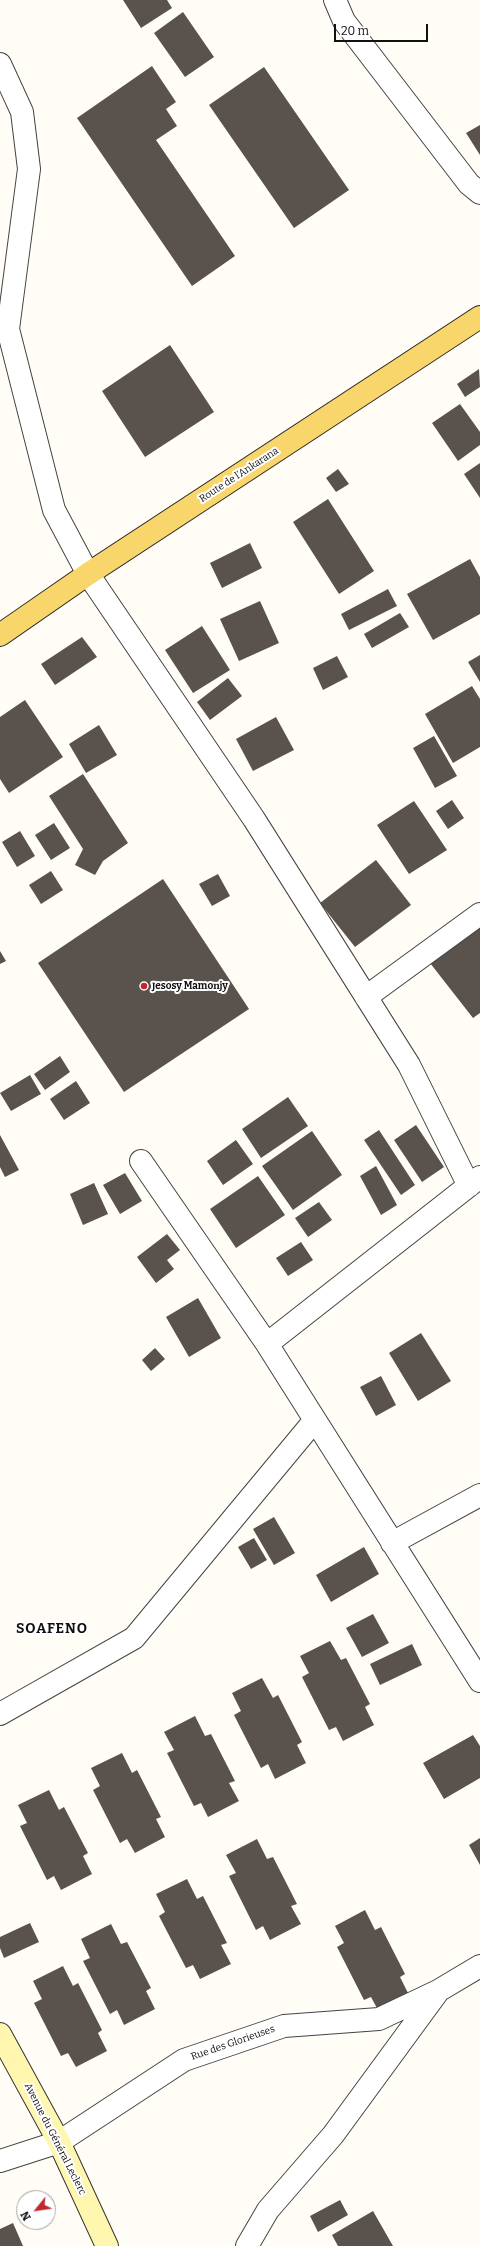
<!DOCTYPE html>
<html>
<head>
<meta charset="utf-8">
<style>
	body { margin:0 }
	#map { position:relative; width:480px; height:2246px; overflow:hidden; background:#fffdf5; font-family:Bitter,serif }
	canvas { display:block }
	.north { position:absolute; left:16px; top:2190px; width:40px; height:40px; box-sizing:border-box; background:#fff; border:1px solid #a0a0a0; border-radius:50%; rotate:240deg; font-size:11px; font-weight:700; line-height:16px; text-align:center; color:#111 }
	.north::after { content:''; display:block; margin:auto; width:14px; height:18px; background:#c4262e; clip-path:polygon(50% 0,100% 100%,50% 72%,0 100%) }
	.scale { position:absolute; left:334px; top:24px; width:94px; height:18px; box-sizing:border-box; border:2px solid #111; border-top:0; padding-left:5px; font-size:12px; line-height:14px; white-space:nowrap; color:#111; -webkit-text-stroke:3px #fff; paint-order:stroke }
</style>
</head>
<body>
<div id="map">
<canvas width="480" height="2246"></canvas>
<div class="north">N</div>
<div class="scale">20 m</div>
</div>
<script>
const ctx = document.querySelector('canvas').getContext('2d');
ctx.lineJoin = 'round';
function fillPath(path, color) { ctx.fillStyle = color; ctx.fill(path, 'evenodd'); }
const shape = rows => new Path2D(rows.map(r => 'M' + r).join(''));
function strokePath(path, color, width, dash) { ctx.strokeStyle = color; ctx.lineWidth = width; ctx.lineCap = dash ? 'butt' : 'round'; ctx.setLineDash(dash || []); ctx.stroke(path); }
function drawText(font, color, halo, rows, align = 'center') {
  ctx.font = font + ' Bitter,serif'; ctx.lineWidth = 4; ctx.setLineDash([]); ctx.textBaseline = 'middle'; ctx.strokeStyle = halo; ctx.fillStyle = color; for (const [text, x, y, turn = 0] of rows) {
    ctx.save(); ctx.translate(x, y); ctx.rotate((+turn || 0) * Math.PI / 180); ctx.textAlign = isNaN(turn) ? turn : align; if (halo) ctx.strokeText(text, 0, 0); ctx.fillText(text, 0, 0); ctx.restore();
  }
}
const building = shape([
	[123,0,167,0,172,8,141,28],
	[183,12,214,57,185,77,154,33],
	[152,66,176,102,166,109,177,126,156,140,235,256,192,286,77,118],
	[264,67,349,190,294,228,209,105],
	[480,125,480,155,466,133],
	[170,345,214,412,145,457,102,391],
	[479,369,480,387,465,397,457,384],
	[460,404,480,432,480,445,458,461,432,423],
	[480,463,480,498,464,474],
	[338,469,349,484,336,492,326,478],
	[328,499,374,571,339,594,293,522],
	[250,543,262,568,222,588,210,563],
	[470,559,480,577,480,614,433,640,407,594],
	[388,589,397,606,349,630,341,614],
	[260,601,279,643,239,661,220,619],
	[400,613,409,627,372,648,364,634],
	[202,626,230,670,193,693,165,650],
	[82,637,97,657,55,685,41,664],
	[480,655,480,682,468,662],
	[337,656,348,677,323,690,313,668],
	[228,678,242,696,210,720,197,702],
	[472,686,480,699,480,747,453,763,425,714],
	[25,700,63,757,9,793,0,779,0,717],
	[276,717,294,750,253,771,236,739],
	[99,725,117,755,86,773,69,744],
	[434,736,457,776,435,788,413,748],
	[83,774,128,843,103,861,95,875,75,865,83,849,49,796],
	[452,800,464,818,448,829,436,811],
	[414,801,447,850,409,874,377,825],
	[54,823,70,848,51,860,35,835],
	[20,831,35,856,17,867,2,842],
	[376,860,411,905,355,947,320,903],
	[51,871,63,890,41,904,29,885],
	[218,874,230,896,212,906,199,884],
	[163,879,249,1009,124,1092,38,963],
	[480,923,480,1013,473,1018,430,963],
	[0,951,6,961,0,964],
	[60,1056,70,1072,45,1090,34,1074],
	[30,1075,41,1094,11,1111,0,1093],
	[76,1081,90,1103,64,1120,50,1099],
	[288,1097,308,1126,261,1158,242,1129],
	[416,1125,444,1167,422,1182,394,1140],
	[379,1130,415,1185,401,1195,364,1140],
	[312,1131,342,1175,293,1210,262,1166],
	[0,1135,19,1170,5,1177,0,1167],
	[236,1140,253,1164,223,1185,207,1161],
	[376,1166,397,1205,381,1215,360,1176],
	[125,1173,142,1201,120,1214,103,1185],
	[258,1176,285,1215,236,1248,210,1209],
	[94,1183,108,1214,83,1225,70,1194],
	[319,1202,332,1220,308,1237,295,1218],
	[167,1234,180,1250,167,1260,174,1269,156,1283,137,1257],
	[301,1242,313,1260,288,1276,276,1258],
	[198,1298,221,1338,189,1357,166,1317],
	[421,1333,451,1381,418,1401,389,1353],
	[155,1348,165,1359,151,1371,142,1360],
	[381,1376,396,1405,376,1416,360,1387],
	[274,1517,295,1553,274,1565,253,1529],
	[254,1538,267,1560,251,1569,238,1547],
	[364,1547,379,1574,331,1602,316,1575],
	[373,1614,389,1643,362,1657,346,1628],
	[330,1641,341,1660,346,1658,370,1704,365,1707,374,1725,343,1741,336,1727,329,1730,302,1677,309,1673,300,1656],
	[412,1644,422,1665,380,1685,370,1664],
	[262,1678,273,1698,278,1695,302,1742,297,1745,306,1763,275,1779,268,1764,261,1768,234,1715,241,1711,232,1693],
	[195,1716,205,1736,211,1734,235,1781,229,1783,239,1801,208,1817,201,1803,194,1806,167,1753,174,1750,164,1732],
	[473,1735,480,1746,480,1778,444,1799,423,1763],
	[122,1753,132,1773,137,1770,161,1817,156,1819,165,1837,135,1853,127,1839,120,1843,93,1790,100,1786,91,1768],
	[49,1790,59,1810,64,1807,88,1853,83,1856,92,1874,61,1890,54,1876,47,1880,20,1826,27,1823,18,1805],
	[480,1838,480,1865,469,1845],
	[257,1839,267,1859,273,1857,297,1904,291,1906,301,1924,270,1940,263,1926,256,1930,229,1876,236,1873,226,1855],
	[187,1879,197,1899,203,1896,227,1943,221,1945,231,1964,200,1979,193,1965,186,1968,159,1916,165,1912,156,1894],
	[365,1910,375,1930,381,1927,405,1974,400,1977,409,1995,378,2010,371,1997,364,2000,337,1947,344,1943,335,1926],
	[30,1923,39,1942,4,1958,0,1948,0,1937],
	[111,1924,121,1944,127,1942,151,1988,146,1991,155,2009,124,2025,117,2010,110,2014,83,1961,90,1958,81,1939],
	[63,1966,73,1986,78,1983,102,2030,98,2033,107,2051,76,2067,68,2053,61,2056,34,2003,42,1999,33,1981],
	[340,2200,348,2215,318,2232,310,2216],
	[373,2211,393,2246,338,2246,332,2235],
	[13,2223,23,2246,0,2246,0,2229]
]);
const minor = shape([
	[335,0,344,21,469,184,480,193],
	[0,64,22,112,29,169,8,329,54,510,88,574,254,819,409,1065,469,1186],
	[366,997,480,914],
	[141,1161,267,1344,480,1681],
	[267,1344,480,1177],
	[392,1543,480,1495],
	[0,1714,134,1638,315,1420],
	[0,2161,59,2142,184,2060,284,2026,379,2019,438,1991,480,1966],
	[247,2246,268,2210,333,2135,437,1993]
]);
const secondary = shape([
	[0,2034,59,2142,107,2246]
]);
const primary = shape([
	[0,635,88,574,480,317]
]);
const markers = [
	[144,986,4,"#c4262e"]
];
const streetNames = [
	["Route de l'Ankarana",239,475,-33],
	["Rue des Glorieuses",233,2043,-19],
	["Avenue du Général Leclerc",55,2139,63]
];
const poiNames = [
	["Jesosy Mamonjy",152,986]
];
const districtNames = [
	["SOAFENO",52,1629]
];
fillPath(building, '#5a524d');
strokePath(minor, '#444', 24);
strokePath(secondary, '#333', 24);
strokePath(primary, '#222', 24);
strokePath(minor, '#fff', 22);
strokePath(secondary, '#fff6b0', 22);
strokePath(primary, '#f9d66b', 22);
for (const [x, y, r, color] of markers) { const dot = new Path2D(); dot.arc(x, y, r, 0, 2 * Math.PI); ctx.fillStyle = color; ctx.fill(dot); strokePath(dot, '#fff', 1.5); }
drawText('10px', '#111', '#fff', streetNames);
drawText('bold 10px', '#111', '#fff', poiNames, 'left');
ctx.letterSpacing = '1px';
drawText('bold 14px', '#111', '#fff', districtNames);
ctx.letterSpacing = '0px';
</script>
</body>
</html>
